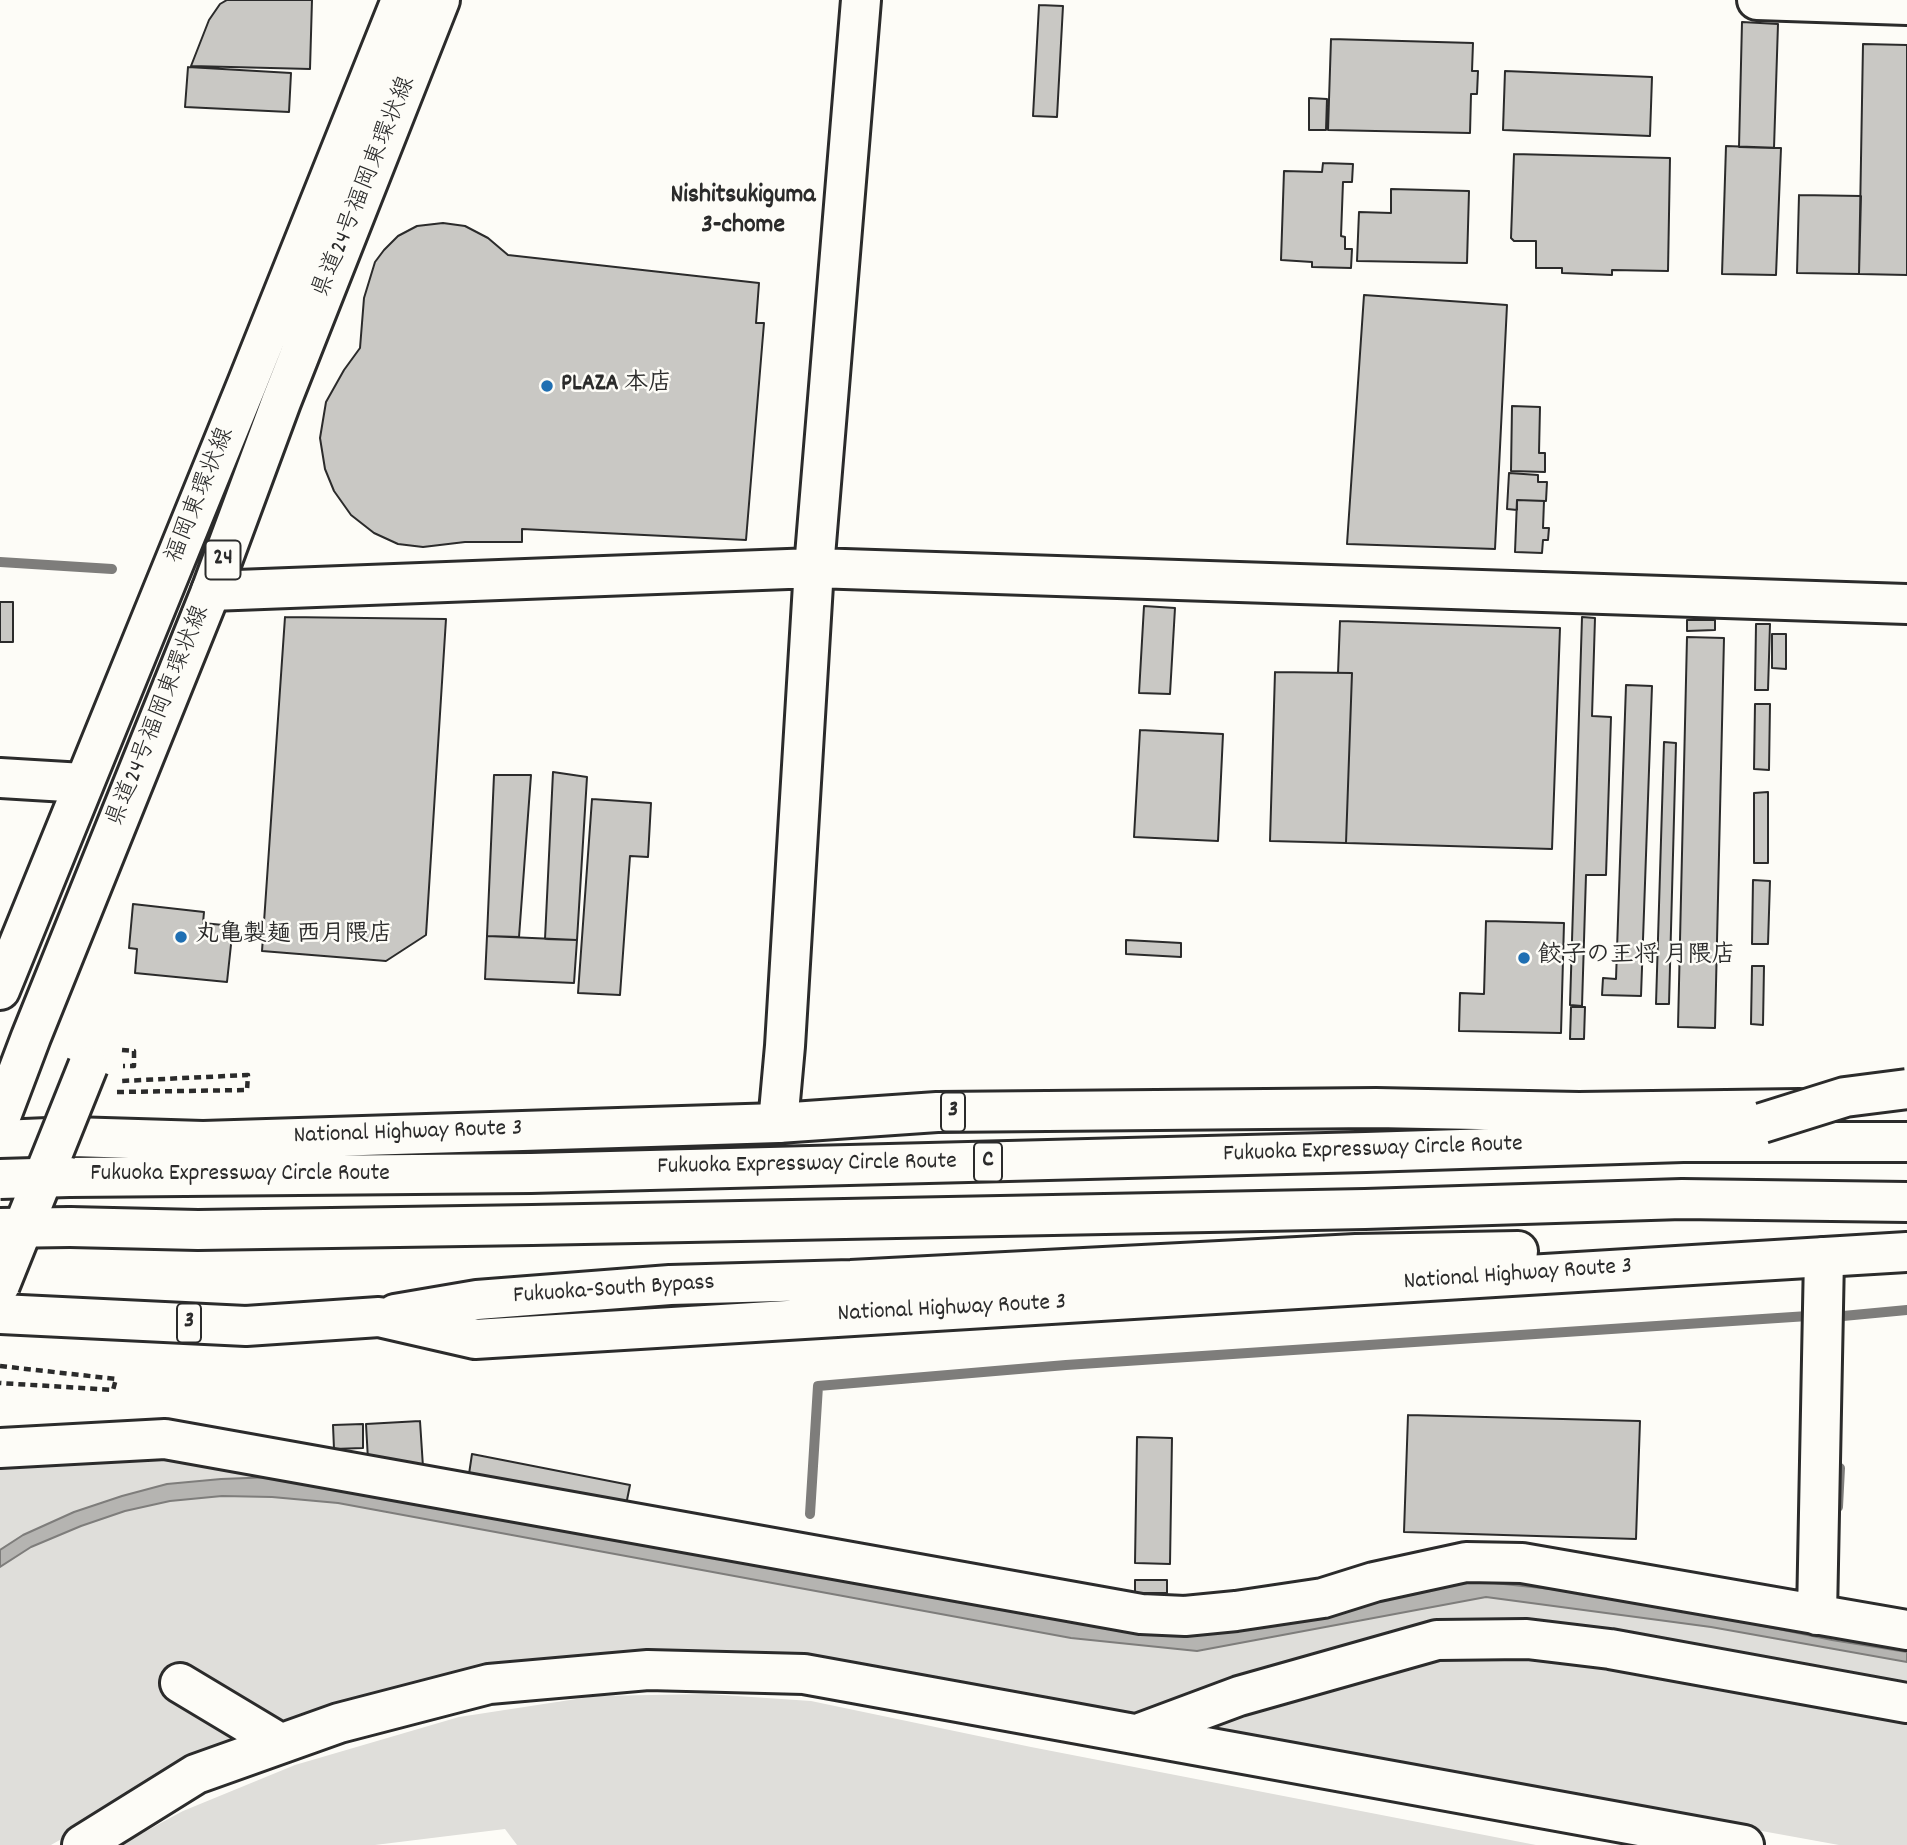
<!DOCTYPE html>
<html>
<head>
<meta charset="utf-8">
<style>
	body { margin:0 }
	canvas { display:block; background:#fdfcf7 }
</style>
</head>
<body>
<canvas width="1907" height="1845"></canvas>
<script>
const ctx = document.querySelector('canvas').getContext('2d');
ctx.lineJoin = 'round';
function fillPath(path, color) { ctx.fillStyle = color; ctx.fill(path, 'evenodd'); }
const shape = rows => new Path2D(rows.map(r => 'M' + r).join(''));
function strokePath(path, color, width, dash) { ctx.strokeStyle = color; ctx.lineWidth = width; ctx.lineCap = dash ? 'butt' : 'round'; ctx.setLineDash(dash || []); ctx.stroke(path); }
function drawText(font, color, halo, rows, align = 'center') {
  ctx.font = font + ' Dekko,"Klee One",sans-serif'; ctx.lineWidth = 5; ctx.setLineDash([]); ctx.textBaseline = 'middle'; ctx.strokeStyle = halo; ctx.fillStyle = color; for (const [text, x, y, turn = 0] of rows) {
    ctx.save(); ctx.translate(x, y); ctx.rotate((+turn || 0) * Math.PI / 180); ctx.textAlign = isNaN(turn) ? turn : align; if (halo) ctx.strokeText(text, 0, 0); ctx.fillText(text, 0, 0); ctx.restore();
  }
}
const green = shape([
	[196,1454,1074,1621,1466,1580,1617,1596,1832,1640,1907,1652,1907,1845,1839,1845,808,1658,644,1654,252,1737,184,1769,51,1845,0,1845,0,1467],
	[707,1694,811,1701,1031,1747,1536,1845,517,1845,505,1829,375,1845,120,1845,183,1811,295,1765,459,1717,596,1696]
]);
const water = shape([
	[274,1477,1074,1621,1466,1580,1617,1596,1832,1640,1907,1652,1907,1662,1711,1627,1486,1597,1197,1651,1071,1638,338,1503,272,1497,222,1496,170,1501,125,1511,81,1526,31,1547,0,1567,0,1550,23,1535,74,1512,122,1496,167,1484,221,1479,274,1477]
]);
const stream = shape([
	[0,562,112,569],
	[1843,1316,1907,1310],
	[1838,1507,1840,1468],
	[810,1514,818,1386,1066,1365,1808,1316]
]);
const building = shape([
	[227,0,312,0,310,69,191,66,209,20,220,4,227,0],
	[1039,5,1063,6,1057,117,1033,116,1039,5],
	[1742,22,1778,24,1774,148,1739,147,1742,22],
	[1331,39,1473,43,1472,71,1478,71,1477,94,1471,94,1470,133,1328,130,1331,39],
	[1863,44,1907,45,1907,275,1859,274,1863,44],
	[188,67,291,73,289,112,185,107,188,67],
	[1505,71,1652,77,1650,136,1503,130,1505,71],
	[1309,98,1327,99,1326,130,1309,130,1309,98],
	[1726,146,1781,148,1776,275,1722,274,1726,146],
	[1514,154,1670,158,1668,271,1612,270,1612,275,1562,273,1562,268,1536,268,1536,241,1514,241,1511,238,1514,154],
	[1323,163,1353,164,1352,182,1343,182,1341,236,1345,237,1345,249,1352,249,1351,268,1312,267,1312,262,1281,260,1284,171,1322,172,1323,163],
	[1391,189,1469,191,1467,263,1357,261,1359,212,1391,213,1391,189],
	[1799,195,1861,196,1859,274,1797,273,1799,195],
	[443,223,465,226,488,238,508,255,759,283,756,323,764,323,746,540,522,529,522,542,465,542,423,547,398,544,374,533,351,515,334,491,325,469,320,438,326,402,344,370,360,348,364,298,375,262,384,250,398,236,417,226,443,223],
	[1364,295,1507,305,1495,549,1347,544,1364,295],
	[1512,406,1540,407,1539,453,1545,453,1545,472,1511,471,1512,406],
	[1509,473,1538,475,1538,482,1547,482,1546,501,1517,500,1517,510,1507,509,1509,473],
	[1517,500,1544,501,1543,528,1549,528,1548,540,1543,540,1542,553,1515,552,1517,500],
	[0,602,13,602,13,642,0,642,0,602],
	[1144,606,1175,608,1170,694,1139,693,1144,606],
	[285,617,446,619,426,935,386,961,262,951,285,617],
	[1582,617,1595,618,1592,716,1611,717,1606,875,1586,875,1582,1006,1570,1005,1582,617],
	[1687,620,1715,620,1715,630,1687,631,1687,620],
	[1340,621,1560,628,1552,849,1346,843,1352,673,1338,673,1340,621],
	[1756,624,1770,624,1768,690,1755,690,1756,624],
	[1772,634,1786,634,1786,669,1772,668,1772,634],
	[1687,637,1724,638,1715,1028,1678,1027,1687,637],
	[1275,672,1352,673,1346,843,1270,841,1275,672],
	[1626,685,1652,686,1641,996,1602,995,1603,978,1616,979,1626,685],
	[1755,704,1770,704,1769,770,1754,769,1755,704],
	[1140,730,1223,734,1218,841,1134,837,1140,730],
	[1664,742,1676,743,1669,1004,1656,1004,1664,742],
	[553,772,587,777,577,940,545,939,553,772],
	[494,775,531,775,519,937,487,936,494,775],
	[1768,792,1768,863,1754,863,1754,793,1768,792],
	[592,799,651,803,648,857,630,856,620,995,578,993,592,799],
	[1753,880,1770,881,1768,944,1752,944,1753,880],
	[133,904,204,912,203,923,233,926,227,982,135,973,137,949,129,948,133,904],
	[1486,921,1564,923,1561,1033,1459,1031,1460,993,1484,994,1486,921],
	[487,936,577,940,574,983,485,979,487,936],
	[1126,940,1181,943,1181,957,1126,954,1126,940],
	[1752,966,1764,966,1763,1025,1751,1024,1752,966],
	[1571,1007,1585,1007,1584,1039,1570,1039,1571,1007],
	[1408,1415,1640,1421,1636,1539,1404,1532,1408,1415],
	[420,1421,423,1467,368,1460,366,1424,420,1421],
	[363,1424,363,1448,334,1449,333,1425,363,1424],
	[1137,1437,1172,1438,1170,1564,1135,1563,1137,1437],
	[472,1454,630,1485,626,1505,469,1474,472,1454],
	[1135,1580,1167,1580,1167,1593,1135,1593,1135,1580]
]);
const path = shape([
	[122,1050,134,1051,134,1066,123,1066],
	[117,1092,247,1090,248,1075,121,1081],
	[0,1366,116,1379,113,1390,0,1383]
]);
const minor = shape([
	[1757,0,1907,5],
	[211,591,814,568,1907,604],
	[0,778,83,783],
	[778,1123,785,1046,814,568,861,0],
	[0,1448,165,1439,1141,1614,1185,1616,1236,1611,1323,1598,1374,1582,1466,1562,1522,1563,1907,1630],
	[1817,1615,1824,1257],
	[180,1683,280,1743],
	[1137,1734,1239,1696,1437,1640,1527,1639,1610,1649,1907,1703],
	[82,1845,196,1774,339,1723,489,1684,648,1670,804,1674,1744,1845]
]);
const major = shape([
	[0,990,247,384,401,0],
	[0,1119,31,1037,211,591,281,402,440,0]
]);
const highway = shape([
	[0,1140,72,1137,203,1141,778,1123,937,1112,1376,1108,1579,1112,1800,1109],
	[69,1177,531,1173,1366,1152,1683,1142,1907,1142],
	[70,1227,198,1230,532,1225,1365,1209,1682,1199,1907,1202],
	[0,1314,246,1326,379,1317,475,1339,1907,1252],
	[395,1314,477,1300,670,1285,851,1280,1356,1254,1518,1251]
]);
const minorBridge = shape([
	[0,1285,88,1066]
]);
const highwayBridge = shape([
	[1762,1123,1845,1097,1907,1089],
	[0,1179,69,1177],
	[0,1228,70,1227]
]);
const markers = [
	[547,386,7,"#1f6fb2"],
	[181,937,7,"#1f6fb2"],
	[1524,958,7,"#1f6fb2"]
];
const shields = [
	[223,560,35],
	[953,1112,24],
	[988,1162,28],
	[189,1323,24]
];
const shieldNames = [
	["24",223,560],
	["3",953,1112],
	["C",988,1162],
	["3",189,1323]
];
const streetNames = [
	["県道24号福岡東環状線",366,188,-68],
	["福岡東環状線",202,496,-68],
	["県道24号福岡東環状線",160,717,-68],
	["National Highway Route 3",408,1134,-2],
	["Fukuoka Expressway Circle Route",1373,1151,-2],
	["Fukuoka Expressway Circle Route",807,1166,-1],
	["Fukuoka Expressway Circle Route",240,1176],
	["National Highway Route 3",1518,1276,-4],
	["Fukuoka-South Bypass",614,1291,-4],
	["National Highway Route 3",952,1310,-3]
];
const poiNames = [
	["PLAZA 本店",561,386],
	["丸亀製麺 西月隈店",195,937],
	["餃子の王将 月隈店",1538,958]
];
const neighbourhoodNames = [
	["Nishitsukiguma",743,197],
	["3-chome",743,227]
];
fillPath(green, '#dfdeda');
fillPath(water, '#b5b4b1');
strokePath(water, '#7e7d7b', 2);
strokePath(stream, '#7e7d7b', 10);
fillPath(building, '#c9c8c4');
strokePath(building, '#2b2b2b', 2);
strokePath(minor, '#2b2b2b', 44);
strokePath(major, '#2b2b2b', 44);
strokePath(highway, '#2b2b2b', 44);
strokePath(path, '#2b2b2b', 4.5, [7, 5]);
strokePath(minor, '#fdfcf7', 38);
strokePath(major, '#fdfcf7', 38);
strokePath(highway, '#fdfcf7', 38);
strokePath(minorBridge, '#2b2b2b', 44, []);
strokePath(highwayBridge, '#2b2b2b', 44, []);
strokePath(minorBridge, '#fdfcf7', 38);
strokePath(highwayBridge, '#fdfcf7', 38);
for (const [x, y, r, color] of markers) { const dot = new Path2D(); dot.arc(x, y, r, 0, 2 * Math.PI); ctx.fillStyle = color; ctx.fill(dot); strokePath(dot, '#fdfcf7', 2.5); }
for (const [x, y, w] of shields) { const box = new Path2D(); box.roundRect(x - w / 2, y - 19.5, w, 39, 5); ctx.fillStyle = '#fdfcf7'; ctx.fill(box); strokePath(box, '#2b2b2b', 2); }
drawText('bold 23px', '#2b2b2b', null, shieldNames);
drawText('24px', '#2b2b2b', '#fdfcf7', streetNames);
drawText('bold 24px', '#2b2b2b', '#fdfcf7', poiNames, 'left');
drawText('bold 26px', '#2b2b2b', '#fdfcf7', neighbourhoodNames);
</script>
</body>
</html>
